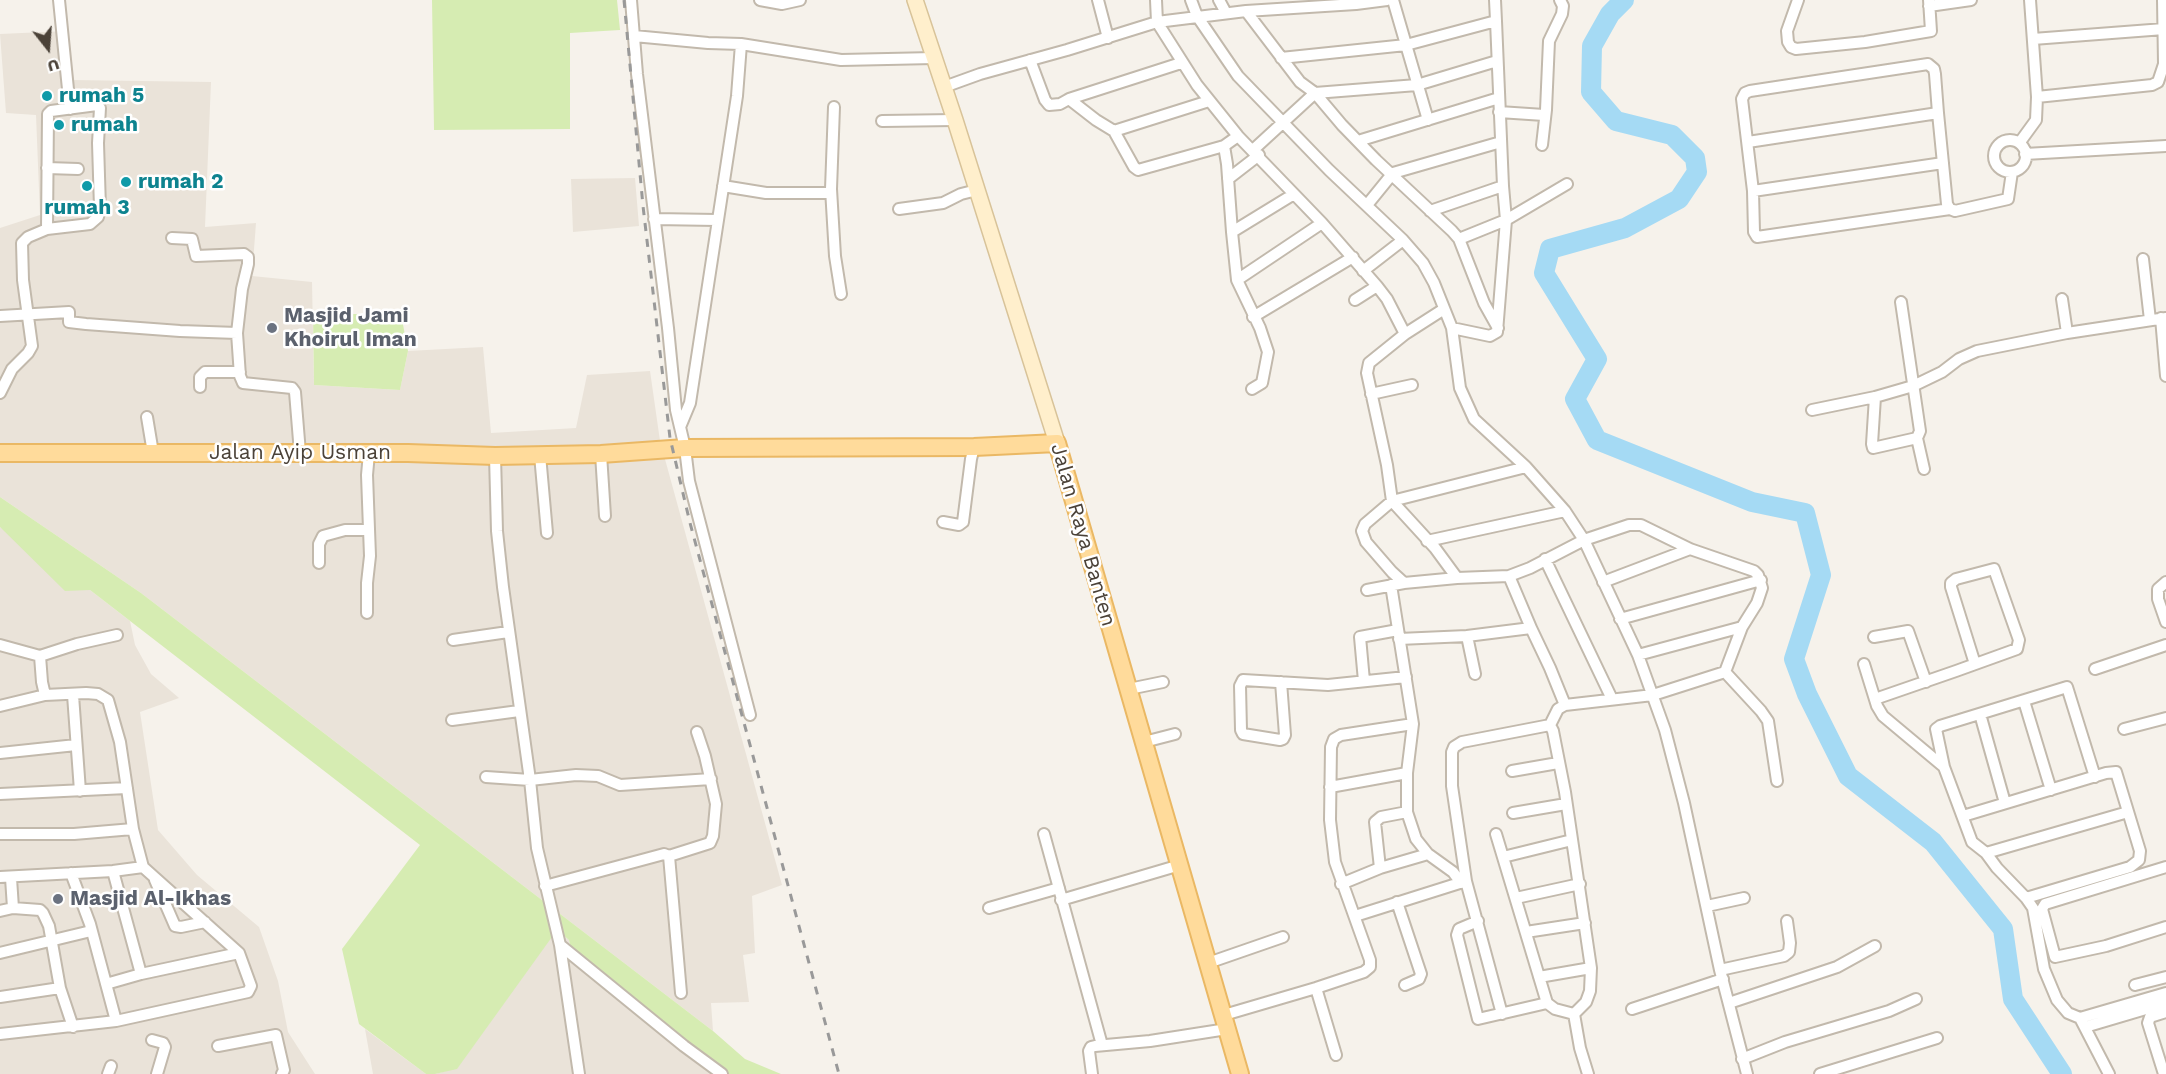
<!DOCTYPE html>
<html>
<head>
<meta charset="utf-8">
<style>
	body { margin:0 }
	#map { position:relative; width:2166px; height:1074px; overflow:hidden; background:#f6f2eb; font-family:"Work Sans",sans-serif }
	canvas { display:block }
	.north { position:absolute; left:18px; top:18px; width:60px; height:60px; -webkit-text-stroke:4px #fff; paint-order:stroke; rotate:163deg; font-size:16px; font-weight:700; line-height:24px; text-align:center; color:#4b4238 }
	.north::after { content:''; display:block; margin:auto; width:21px; height:27px; background:#4b4238; clip-path:polygon(50% 0,100% 100%,50% 72%,0 100%) }
</style>
</head>
<body>
<div id="map">
<canvas width="2166" height="1074"></canvas>
<div class="north">U</div>
</div>
<script>
const ctx = document.querySelector('canvas').getContext('2d');
ctx.lineJoin = 'round';
function fillPath(path, color) { ctx.fillStyle = color; ctx.fill(path, 'evenodd'); }
const shape = rows => new Path2D(rows.map(r => 'M' + r).join(''));
function strokePath(path, color, width, dash) { ctx.strokeStyle = color; ctx.lineWidth = width; ctx.lineCap = dash ? 'butt' : 'round'; ctx.setLineDash(dash || []); ctx.stroke(path); }
function drawText(font, color, halo, rows, align = 'center') {
  ctx.font = font + ' "Work Sans",sans-serif'; ctx.lineWidth = 5; ctx.setLineDash([]); ctx.textBaseline = 'middle'; ctx.strokeStyle = halo; ctx.fillStyle = color; for (const [text, x, y, turn = 0] of rows) {
    ctx.save(); ctx.translate(x, y); ctx.rotate((+turn || 0) * Math.PI / 180); ctx.textAlign = isNaN(turn) ? turn : align; if (halo) ctx.strokeText(text, 0, 0); ctx.fillText(text, 0, 0); ctx.restore();
  }
}
const residential = shape([
	[66,31,72,80,211,82,205,227,256,223,252,276,312,282,314,385,400,390,408,351,483,347,491,433,576,428,587,375,650,371,660,441,782,885,752,896,755,953,743,955,749,1002,711,1003,713,1031,141,593,0,497,0,228,40,215,36,115,6,113,0,34],
	[635,178,639,226,573,232,571,179],
	[0,527,90,590,130,621,135,645,151,674,179,698,140,712,158,830,197,875,259,927,278,981,288,1032,315,1074,0,1074],
	[556,930,569,940,574,963,717,1074,435,1074,457,1068],
	[365,1029,426,1074,373,1074]
]);
const green = shape([
	[432,0,617,0,620,30,570,33,570,129,434,130],
	[313,314,401,314,408,351,400,390,314,385],
	[0,497,141,593,713,1031,745,1059,781,1074,717,1074,574,963,569,940,557,930,457,1069,435,1074,426,1074,359,1024,342,949,420,845,90,590,65,591,0,527]
]);
const river = shape([
	[1624,0,1610,14,1592,46,1591,92,1616,121,1672,135,1695,158,1697,172,1679,199,1625,228,1550,249,1544,273,1597,359,1575,399,1597,440,1752,502,1805,513,1821,575,1794,659,1807,694,1848,776,1933,842,2003,929,2013,999,2062,1074]
]);
const street = shape([
	[59,0,70,109],
	[631,0,637,74,668,328,676,410,685,448,689,481,750,715],
	[760,0,782,4,800,0],
	[1098,0,1108,38],
	[1156,0,1157,22,1197,85,1238,136,1322,223,1377,286,1387,299,1405,334],
	[1191,0,1197,16,1238,76,1329,170,1403,240,1423,263,1434,283,1452,328,1490,336,1497,332,1506,220,1503,186],
	[1219,0,1226,13],
	[1393,0,1428,120],
	[1798,0,1787,31,1788,42,1791,47,1796,49,1865,42,1931,31,1929,0],
	[1929,6,1971,0],
	[1246,11,1300,82,1315,93,1342,125,1376,160,1452,231,1459,239,1484,303,1498,328],
	[634,36,708,43,741,44,841,60,934,58],
	[2033,39,2164,29],
	[1281,58,1406,45,1496,21,1495,0],
	[1030,60,1045,100,1049,105,1060,104,1069,99],
	[1181,63,1069,99,1096,120,1114,131,1134,167,1138,170,1224,146,1238,136],
	[944,87,980,74,1067,50,1157,22,1246,11,1356,4,1387,0],
	[2037,97,2152,85,2158,82,2164,64,2163,0],
	[834,107,831,189,835,256,841,294],
	[1499,112,1544,115],
	[882,121,955,120],
	[1114,131,1209,101],
	'1994 156a16 16 0 1 1 32 0a16 16 0 1 1-32 0Z',
	[1358,141,1499,98],
	[1748,142,1938,113],
	[2020,142,2036,120,2037,97,2030,0],
	[1542,145,1546,110,1549,41,1562,14,1563,6,1560,0],
	[1224,146,1227,164,1232,232],
	[1253,150,1315,93,1417,85,1497,61],
	[2025,154,2166,146],
	[47,168,78,169],
	[1228,179,1259,155],
	[723,186,766,193,831,193],
	[1753,191,1943,163],
	[1367,205,1393,173,1501,142],
	[899,209,943,203,961,194,977,190],
	[1950,209,1757,237,1754,232,1753,191,1742,99,1745,93,1750,91,1928,64,1934,69,1935,74,1938,113,1947,204,1950,209,1955,211,2008,199,2012,172],
	[1430,211,1503,186,1496,21],
	[654,219,717,220],
	[172,238,192,239,196,256,244,254,248,257,248,264,242,289,237,333,240,376,243,383,292,388,295,392,300,453],
	[1459,239,1506,220,1567,184],
	[2143,259,2150,320],
	[1363,271,1403,240],
	[1237,280,1322,223],
	[2062,299,2067,333],
	[1355,300,1377,286],
	[1444,309,1405,334,1369,363,1367,373,1387,465,1392,501,1526,467],
	[0,316,69,312,69,322,86,324,180,331,237,333],
	[1253,317,1353,257],
	[2161,318,2166,376],
	[1452,328,1460,388,1474,419,1526,467,1565,511,1584,540,1638,655,1665,730,1684,803,1720,970,1747,1074],
	[200,387,200,377,205,372,240,372],
	[1252,389,1262,383,1268,352,1260,328,1237,280,1232,232,1294,194],
	[0,393,12,369,28,353,32,346,23,280,22,243,28,237,47,229,90,224,98,217,100,208,98,143,100,108,97,105,51,111,48,114,47,229],
	[1371,394,1412,385],
	[1875,397,1872,444,1873,448,1917,438,1920,431,1901,302],
	[1812,410,1875,397,1913,386,1942,372,1959,359,1977,351,2067,333,2166,318],
	[147,417,153,453],
	[680,427,690,403,737,96,741,44],
	[1917,438,1924,469],
	[601,454,605,516],
	[540,455,547,533],
	[495,456,497,531,503,587,530,780,537,848,560,945,579,1074],
	[943,522,959,525,963,522,971,459,974,447],
	[1427,541,1565,511],
	[1545,559,1612,699],
	[319,563,319,544,323,536,345,530,369,530],
	[1509,576,1531,628],
	[1603,582,1690,549],
	[2166,582,2158,589,2158,599,2166,622],
	[1404,583,1392,572,1366,542,1362,531,1365,524,1392,501,1435,548,1457,578],
	[1367,590,1404,583,1457,578,1509,576,1530,568,1584,540,1629,525,1641,525,1690,549,1754,571,1758,575,1762,588,1757,603,1742,627,1725,672],
	[367,613,367,583,370,556,367,475,369,453],
	[1620,619,1761,580],
	[1467,636,1475,674],
	[1874,637,1908,631,1926,682],
	[1399,639,1467,636,1531,628,1550,668,1565,705,1558,709,1550,725,1553,731,1565,792,1591,968,1590,991,1586,1002,1574,1014,1555,1009,1547,1003,1496,834],
	[453,640,508,632],
	[0,645,40,656,77,644,117,635],
	[1638,655,1742,627],
	[40,656,42,682,45,695],
	[1864,664,1877,706,1883,716,1944,767],
	[2095,669,2166,645],
	[1364,681,1360,637,1398,630],
	[1281,682,1285,735,1283,739,1280,740,1243,734,1241,730,1240,686,1243,680,1328,685,1406,677],
	[1129,689,1163,682],
	[73,695,80,791],
	[1875,699,1956,671,2017,649,2019,640,1994,569,1956,579,1951,583,1951,587,1975,664],
	[2024,701,2051,790],
	[1565,705,1653,695,1725,672,1761,711,1768,721,1777,781],
	[0,706,45,695,86,693,98,694,108,700,120,742,133,829,143,867,239,953,251,986,248,992,116,1021,0,1034],
	[1980,714,2005,803],
	[452,720,519,711],
	[2124,729,2166,718],
	[1144,742,1175,734],
	[0,753,76,745],
	[1512,771,1558,763],
	[486,777,530,780,576,775,598,776,620,785,711,779],
	[2095,777,2067,687,1940,726,1936,729,1944,767,1972,842,1986,853,1997,868,2026,898,2033,908,2044,969,2057,1000,2068,1013,2080,1018,2109,1074],
	[1330,787,1407,773],
	[0,794,127,788],
	[1407,812,1416,839,1428,854],
	[1513,813,1566,804],
	[1963,816,2106,773,2116,772,2140,851,2139,860,2130,867,2026,898],
	[0,834,74,834,133,829],
	[1044,834,1102,1045],
	[1986,853,2128,812],
	[669,856,710,843,713,836,716,804,705,756,697,732],
	[1503,857,1572,840],
	[2166,867,2045,904,2042,909,2055,957,2106,946,2166,927],
	[1380,868,1428,854,1453,872,1461,883],
	[113,871,141,974],
	[71,873,90,924,116,1021],
	[0,877,113,871,143,867],
	[11,878,13,908],
	[155,880,175,926,181,927,205,922],
	[1341,884,1380,868,1375,822,1381,817,1407,812,1407,773,1413,724,1391,585],
	[545,886,664,854,669,856,681,993],
	[1516,898,1580,884],
	[1061,900,1180,865],
	[1397,902,1421,974,1419,979,1405,985],
	[1707,906,1744,898],
	[989,908,1059,888],
	[0,911,13,908,40,910,43,913,49,926,60,988,73,1027],
	[1355,916,1466,881],
	[1478,921,1459,929,1457,935,1478,1019,1547,1003],
	[1526,932,1585,923],
	[560,945,684,1046,722,1074],
	[0,953,91,931],
	[1208,963,1283,937],
	[1720,970,1784,956,1789,952,1790,943,1787,921],
	[1539,977,1591,968],
	[106,984,141,974,239,953],
	[2135,985,2166,977],
	[1316,988,1336,1055],
	[0,997,60,988],
	[1729,1003,1837,967,1875,946],
	[1632,1009,1723,979],
	[1502,1014,1466,881,1452,786,1452,752,1454,747,1462,742,1550,725],
	[1574,1014,1580,1048,1588,1074],
	[1224,1015,1316,988,1364,972,1370,967,1370,960,1335,862,1330,820,1331,747,1334,739,1341,735,1413,724],
	[2080,1018,2166,993],
	[2085,1027,2166,1003],
	[152,1040,163,1043,165,1047,157,1074],
	[218,1046,276,1035,284,1070,282,1074],
	[1742,1059,1785,1042,1889,1011,1916,999],
	[108,1074,111,1066],
	[1092,1074,1089,1051,1091,1047,1095,1046,1150,1041,1227,1029],
	[1820,1074,1937,1038],
	[2164,1074,2148,1023,2150,1017,2166,1012]
]);
const secondary = shape([
	[915,0,955,120,1057,443]
]);
const primary = shape([
	[0,453,408,453,495,456,601,454,685,448,974,447,1057,443,1240,1074]
]);
const rail = shape([
	[624,0,643,206,670,438,690,523,839,1074]
]);
const markers = [
	[47,96,6,"#0f9aa8"],
	[59,125,6,"#0f9aa8"],
	[126,182,6,"#0f9aa8"],
	[87,186,6,"#0f9aa8"],
	[272,328,6,"#6b7280"],
	[58,899,6,"#6b7280"]
];
const cultureNames = [
	["rumah 5",59,96],
	["rumah",71,125],
	["rumah 2",138,182],
	["rumah 3",87,208,"center"]
];
const worshipNames = [
	["Masjid Jami",284,316],
	["Khoirul Iman",284,340],
	["Masjid Al-Ikhas",70,899]
];
const streetNames = [
	["Jalan Ayip Usman",300,453],
	["Jalan Raya Banten",1083,535,74]
];
fillPath(residential, '#eae3d9');
fillPath(green, '#d6ecb2');
strokePath(river, '#a5daf4', 20);
strokePath(street, '#c2b9ac', 14);
strokePath(secondary, '#d8c399', 18);
strokePath(primary, '#eab864', 20);
strokePath(street, '#fff', 10);
strokePath(secondary, '#ffefcc', 15);
strokePath(primary, '#ffdb9b', 16);
strokePath(rail, '#999', 3, [8, 8]);
for (const [x, y, r, color] of markers) { const dot = new Path2D(); dot.arc(x, y, r, 0, 2 * Math.PI); ctx.fillStyle = color; ctx.fill(dot); strokePath(dot, '#fff', 2); }
drawText('bold 21px', '#0d838f', '#fff', cultureNames, 'left');
drawText('bold 21px', '#5b616d', '#fff', worshipNames, 'left');
drawText('21px', '#4b4238', '#fff', streetNames);
</script>
</body>
</html>
